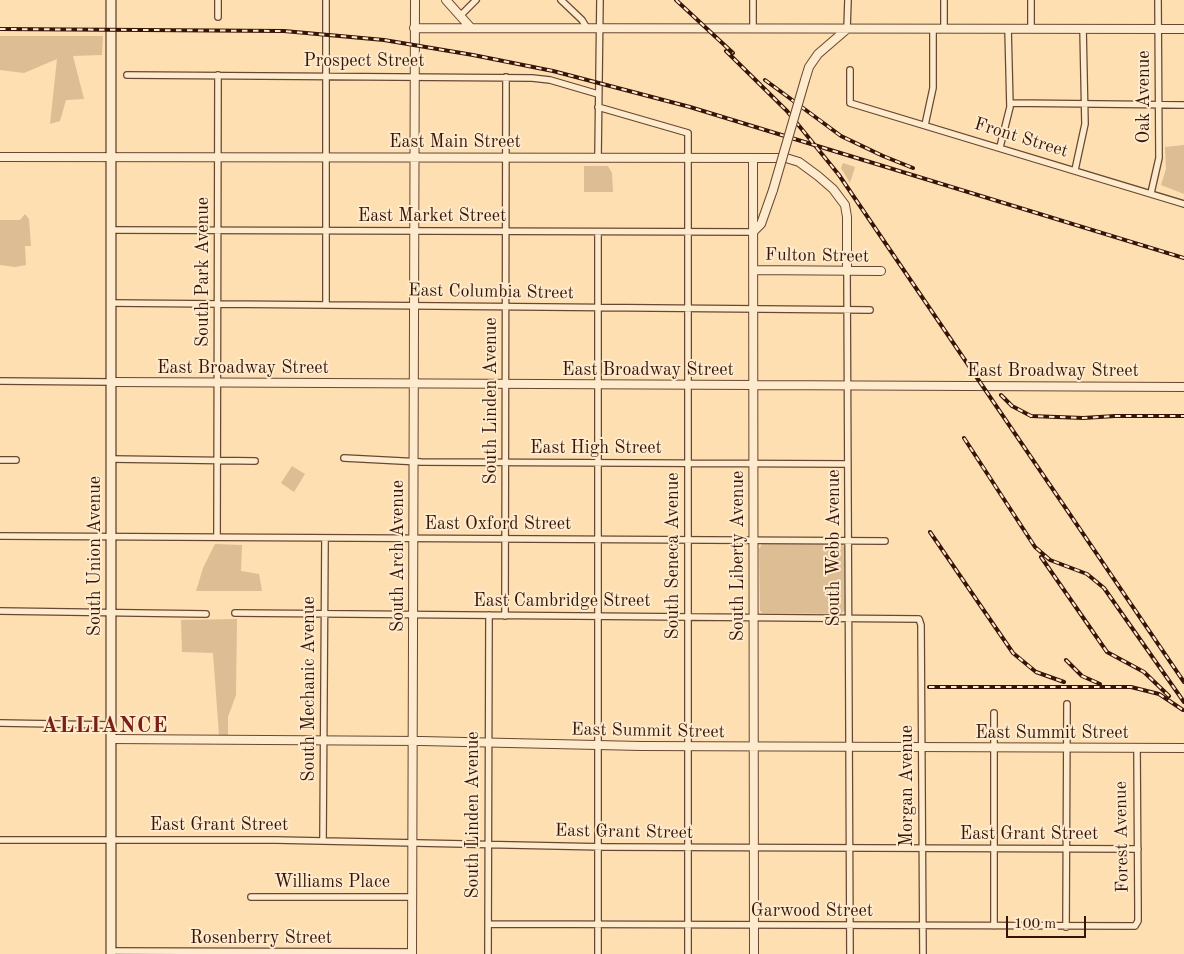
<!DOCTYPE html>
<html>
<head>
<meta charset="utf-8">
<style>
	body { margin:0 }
	#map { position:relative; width:1184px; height:954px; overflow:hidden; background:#fedfb1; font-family:"Old Standard TT",serif }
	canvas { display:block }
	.scale { position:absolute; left:1006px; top:916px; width:80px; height:22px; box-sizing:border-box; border:2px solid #361508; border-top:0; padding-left:6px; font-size:15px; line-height:18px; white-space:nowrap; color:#361508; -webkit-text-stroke:4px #feeacc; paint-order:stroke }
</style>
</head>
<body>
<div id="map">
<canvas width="1184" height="954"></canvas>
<div class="scale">100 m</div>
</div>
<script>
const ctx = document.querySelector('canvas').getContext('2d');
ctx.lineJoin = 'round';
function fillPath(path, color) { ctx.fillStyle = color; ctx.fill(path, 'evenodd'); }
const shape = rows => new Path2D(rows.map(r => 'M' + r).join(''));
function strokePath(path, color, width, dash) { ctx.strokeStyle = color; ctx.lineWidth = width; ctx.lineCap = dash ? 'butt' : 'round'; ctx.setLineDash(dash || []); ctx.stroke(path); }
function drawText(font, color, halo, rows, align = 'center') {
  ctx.font = font + ' "Old Standard TT",serif'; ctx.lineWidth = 4; ctx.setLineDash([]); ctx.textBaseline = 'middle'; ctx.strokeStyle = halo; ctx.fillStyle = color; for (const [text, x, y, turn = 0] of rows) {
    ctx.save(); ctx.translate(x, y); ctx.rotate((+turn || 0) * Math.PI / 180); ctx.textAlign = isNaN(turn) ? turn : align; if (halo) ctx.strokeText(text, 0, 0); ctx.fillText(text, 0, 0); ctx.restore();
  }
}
const green = shape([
	[0,36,103,36,102,55,73,56,84,99,66,100,60,121,50,124,57,59,24,73,0,70],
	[1184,145,1184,194,1161,185,1166,169,1165,147],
	[843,163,855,167,850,183,841,168],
	[584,166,608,166,612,173,613,192,584,192],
	[25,214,29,219,31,246,25,246,26,265,15,267,0,265,0,376,0,220,20,220],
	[292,466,305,474,294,492,281,483],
	[215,544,242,545,241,571,259,574,262,591,196,591,203,568],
	[762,544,842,544,845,548,845,610,841,614,763,613,760,611,759,549],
	[237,619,236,695,228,717,228,735,219,735,213,653,182,652,181,620]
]);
const minor = shape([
	[561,0,582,20,587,28],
	[461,15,476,0],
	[218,17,218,0],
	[944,28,944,0],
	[1031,28,1031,0],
	[753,29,753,0],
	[847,29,848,0],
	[850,70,850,103,1184,204],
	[127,75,532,78,550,80,598,94],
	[1010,103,1184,105],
	[598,107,688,133,688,954],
	[925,125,933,88,933,28],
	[1000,147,1010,107,1008,28],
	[598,157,600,0],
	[1075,170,1085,124,1083,28],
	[1151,193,1159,158,1158,0],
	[111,230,753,232],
	[847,271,850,954],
	[111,303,870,310],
	[326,305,326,0],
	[0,381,111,382],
	[344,458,421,462,848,464],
	[111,459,255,461],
	[0,460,16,460],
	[0,536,885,541],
	[217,537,218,75],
	[0,611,206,614],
	[235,613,919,619,921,625,923,954],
	[505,616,506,77],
	[0,723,111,725],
	[0,840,276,840,605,847,1138,849],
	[323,840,325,538],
	[251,897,412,897],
	[488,924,1135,926,1138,921,1138,909,1137,748],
	[994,926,994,713],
	[1066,927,1067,704],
	[111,951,412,952],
	[488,954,489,615],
	[598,954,598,232]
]);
const tertiary = shape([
	[446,0,471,28],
	[414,28,1184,29],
	[805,80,809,67,818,54,847,29],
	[0,157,786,158,799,162,818,176,833,189,845,205,847,217,847,271],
	[753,158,754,954],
	[753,232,761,224,773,190],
	[753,270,881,271],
	[111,382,1184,387],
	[111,739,421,741,641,746,1184,748],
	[412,954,415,0]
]);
const secondary = shape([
	[111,954,111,0]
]);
const rail = shape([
	[676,0,733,53],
	[0,29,284,31,384,40,473,55,553,71,690,107,1184,258],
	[726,51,787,111,839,175,1184,682],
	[765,80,841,136,883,156,913,168],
	[1001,395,1012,406,1031,416,1083,418,1115,416,1184,416],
	[964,438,1035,547,1050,560,1087,574,1104,588,1184,702],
	[930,532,1013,653,1036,672,1064,682],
	[1041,557,1107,652,1144,672,1169,696],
	[1066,660,1082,676,1100,684],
	[929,687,1131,687,1159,694,1183,710]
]);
const tertiaryBridge = shape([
	[773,190,805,80]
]);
const streetNames = [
	["Prospect Street",364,61],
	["Oak Avenue",1144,97,-90],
	["Front Street",1021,138,17],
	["East Main Street",455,142],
	["East Market Street",432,216],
	["Fulton Street",817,256,1],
	["South Park Avenue",203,272,-90],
	["East Columbia Street",491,292,1],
	["East Broadway Street",243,368],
	["East Broadway Street",648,370],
	["East Broadway Street",1053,371],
	["South Linden Avenue",491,401,-90],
	["East High Street",596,448],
	["East Oxford Street",498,524],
	["South Webb Avenue",834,548,-90],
	["South Union Avenue",95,556,-90],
	["South Arch Avenue",398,556,-90],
	["South Seneca Avenue",673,556,-90],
	["South Liberty Avenue",738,556,-90],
	["East Cambridge Street",562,601],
	["South Mechanic Avenue",309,689,-90],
	["East Summit Street",648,731,1],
	["East Summit Street",1052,733],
	["Morgan Avenue",907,786,-90],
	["South Linden Avenue",473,815,-90],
	["East Grant Street",219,825],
	["East Grant Street",624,832,1],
	["East Grant Street",1029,834],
	["Forest Avenue",1122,837,-91],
	["Williams Place",332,882],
	["Garwood Street",812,911],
	["Rosenberry Street",261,938]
];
const districtNames = [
	["ALLIANCE",105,726]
];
fillPath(green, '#dcbd94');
strokePath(minor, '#684832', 8);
strokePath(tertiary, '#684832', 10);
strokePath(secondary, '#361508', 11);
strokePath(minor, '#feeacc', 5.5);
strokePath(tertiary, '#feeacc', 8);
strokePath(secondary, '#feeacc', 9);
strokePath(rail, '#361508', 4);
strokePath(rail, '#feeacc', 2, [5.5]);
strokePath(tertiaryBridge, '#684832', 10, []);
strokePath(tertiaryBridge, '#feeacc', 8);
drawText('18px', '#361508', '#feeacc', streetNames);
ctx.letterSpacing = '1px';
drawText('bold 22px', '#7a1f14', '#feeacc', districtNames);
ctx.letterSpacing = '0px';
</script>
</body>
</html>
